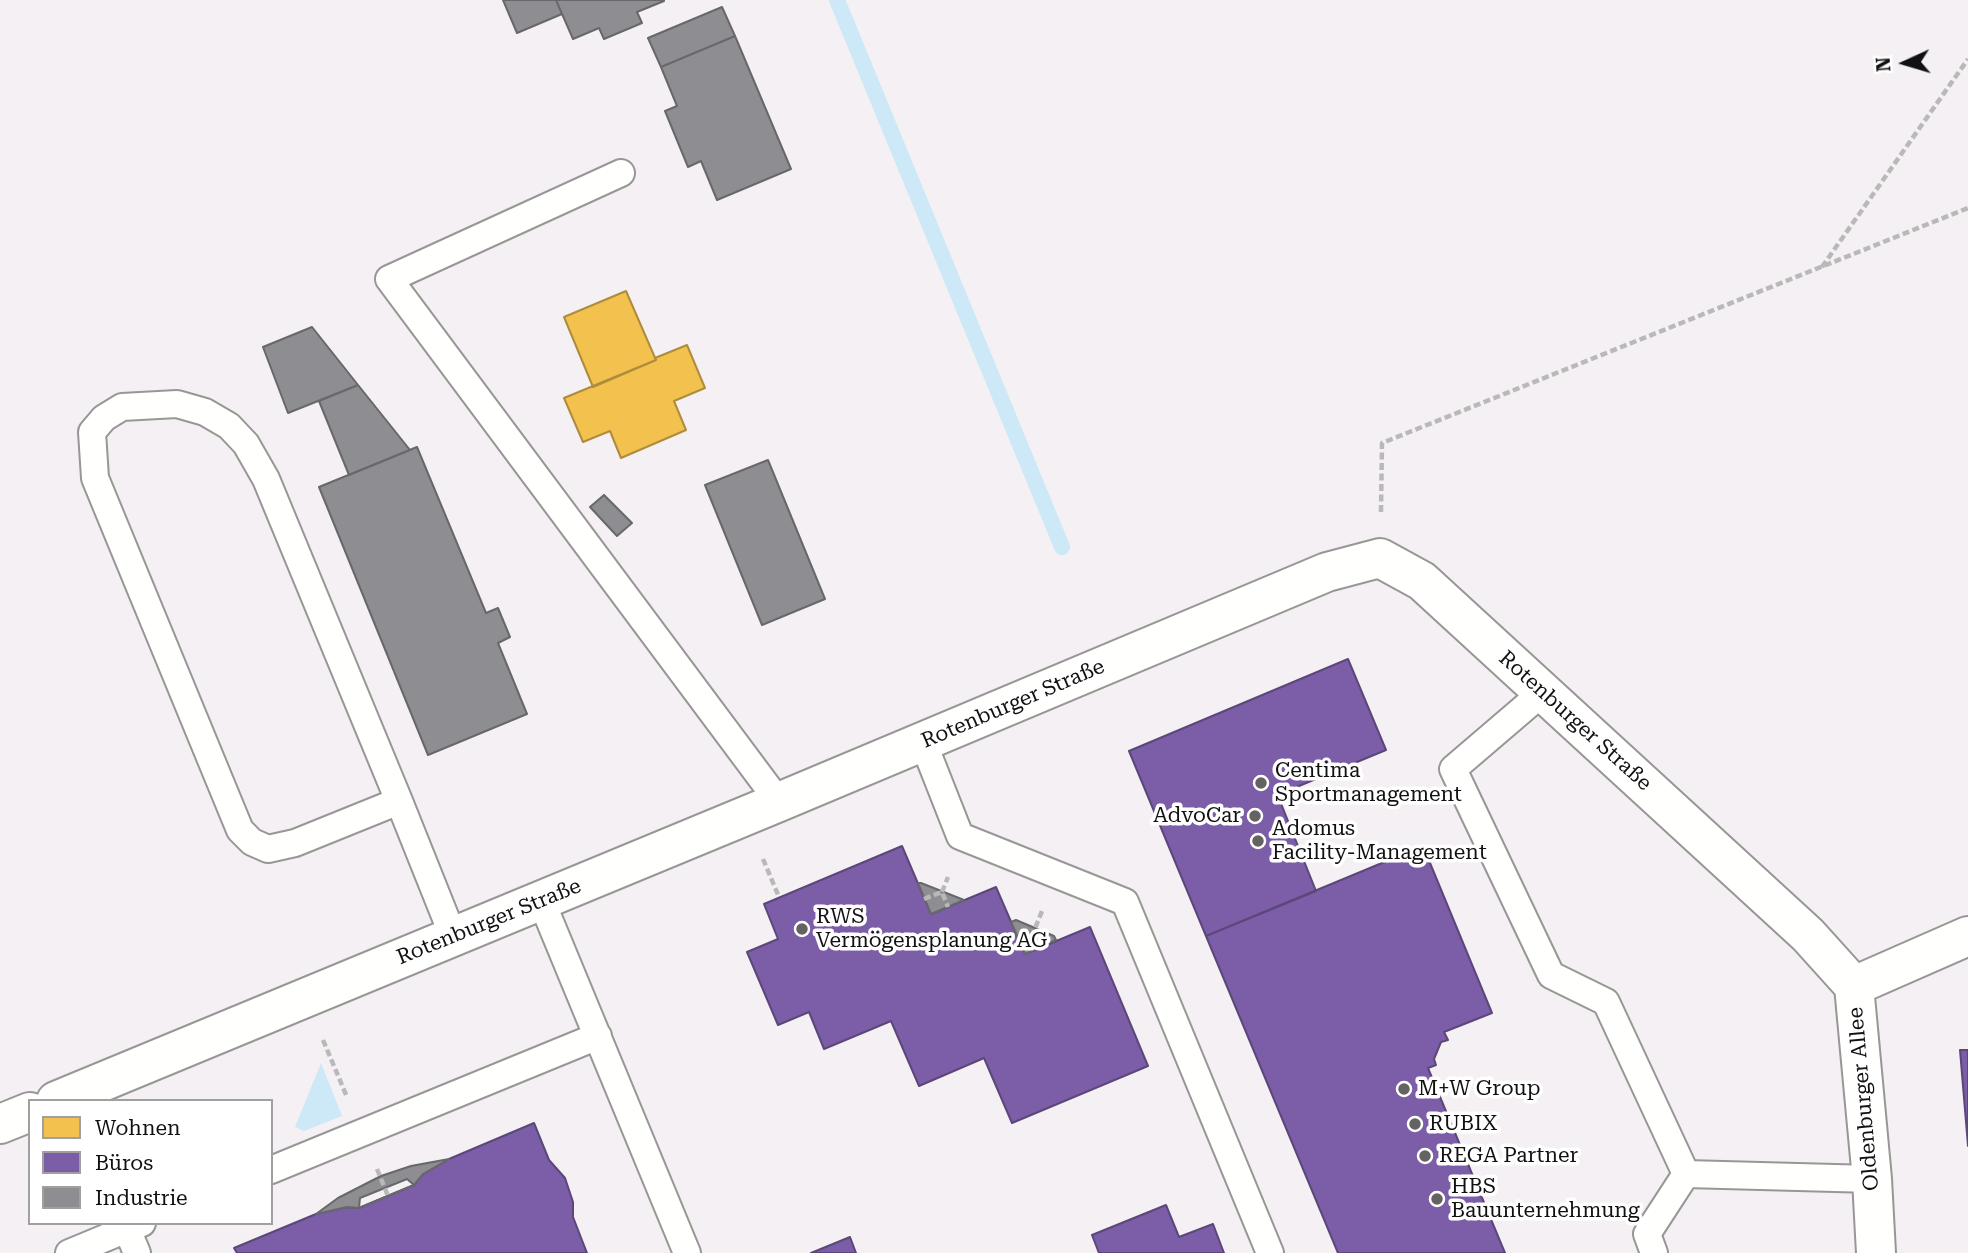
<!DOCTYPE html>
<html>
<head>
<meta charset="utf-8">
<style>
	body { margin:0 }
	#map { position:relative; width:1968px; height:1253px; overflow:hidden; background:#fdfcf7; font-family:"Roboto Serif",serif }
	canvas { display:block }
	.legend { position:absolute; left:28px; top:1099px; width:245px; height:126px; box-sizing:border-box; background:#fff; border:2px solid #a0a0a0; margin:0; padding:9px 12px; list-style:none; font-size:21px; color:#111 }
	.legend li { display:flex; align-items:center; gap:14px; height:35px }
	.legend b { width:35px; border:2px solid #a0a0a0 }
	.north { position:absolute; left:1870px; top:28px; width:70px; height:70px; -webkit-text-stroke:5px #fff; paint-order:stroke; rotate:266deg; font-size:19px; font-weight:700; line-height:28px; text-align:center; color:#111 }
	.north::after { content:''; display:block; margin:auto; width:24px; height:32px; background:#111; clip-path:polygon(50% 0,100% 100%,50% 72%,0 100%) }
</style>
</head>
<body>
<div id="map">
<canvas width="1968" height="1253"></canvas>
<ul class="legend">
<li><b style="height:19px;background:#f2c14e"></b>Wohnen</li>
<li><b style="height:19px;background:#7b5ea7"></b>Büros</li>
<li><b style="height:19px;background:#8d8d92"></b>Industrie</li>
</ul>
<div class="north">N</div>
</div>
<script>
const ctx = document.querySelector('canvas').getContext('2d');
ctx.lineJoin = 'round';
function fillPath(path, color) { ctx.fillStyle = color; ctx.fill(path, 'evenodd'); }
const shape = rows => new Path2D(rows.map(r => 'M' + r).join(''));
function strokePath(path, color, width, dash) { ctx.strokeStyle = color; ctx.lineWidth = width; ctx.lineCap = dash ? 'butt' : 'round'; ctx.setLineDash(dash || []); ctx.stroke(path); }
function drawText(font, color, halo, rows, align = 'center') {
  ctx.font = font + ' "Roboto Serif",serif'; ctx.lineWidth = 7; ctx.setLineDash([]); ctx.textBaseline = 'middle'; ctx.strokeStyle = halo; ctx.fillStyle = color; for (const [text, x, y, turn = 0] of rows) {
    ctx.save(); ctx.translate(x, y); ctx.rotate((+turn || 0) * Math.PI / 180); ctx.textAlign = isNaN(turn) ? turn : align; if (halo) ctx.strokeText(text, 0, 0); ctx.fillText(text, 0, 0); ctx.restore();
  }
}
const industrial = shape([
	[0,0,1968,0,1968,1253,0,1253],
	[30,1101,271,1101,271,1223,30,1223]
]);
const water = shape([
	[321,1063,342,1116,304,1131,295,1127]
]);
const homes = shape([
	[626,291,656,360,593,387,564,317,626,291],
	[687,345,705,388,674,401,686,430,621,458,610,431,583,442,564,398,656,360,655,358,687,345]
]);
const offices = shape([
	[1348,659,1386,750,1282,793,1280,801,1316,891,1206,936,1129,751,1348,659],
	[902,846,931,914,996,887,1025,954,1090,927,1148,1066,1012,1123,984,1058,919,1086,891,1021,824,1049,809,1012,778,1025,747,952,778,939,764,904,902,846],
	[1423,846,1492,1013,1444,1032,1448,1040,1441,1042,1434,1059,1436,1065,1428,1068,1505,1253,1338,1253,1206,936,1423,846],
	[1960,1050,1968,1050,1968,1146,1960,1050],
	[534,1123,549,1160,565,1178,573,1202,573,1217,587,1253,237,1253,234,1248,316,1214,347,1207,359,1208,414,1185,423,1174,449,1159,534,1123],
	[1166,1205,1179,1237,1213,1224,1224,1253,1099,1253,1092,1235,1166,1205],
	[850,1237,856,1253,811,1253,850,1237]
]);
const industry = shape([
	[503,0,556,0,562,14,517,33,503,0],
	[556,0,664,0,664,1,637,12,642,23,604,39,599,28,573,39,556,0],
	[722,7,735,36,661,67,648,38,722,7],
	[735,36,791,169,717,200,701,161,688,167,665,111,677,106,661,67,735,36],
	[312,327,358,385,288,413,263,347,312,327],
	[358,385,410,450,349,475,319,401,358,385],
	[417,447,486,613,498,608,510,637,498,643,527,714,428,755,319,487,417,447],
	[768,460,825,599,762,625,705,485,768,460],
	[604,495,632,523,617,536,590,507,604,495],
	[918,883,921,883,964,900,931,914,918,883],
	[1016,920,1054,936,1056,940,1025,954,1011,922,1016,920],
	[449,1159,423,1174,414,1185,359,1208,347,1207,316,1214,338,1198,381,1176,411,1166,449,1159],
	[407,1179,414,1185,359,1208,360,1198,407,1179]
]);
const stream = shape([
	[837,0,1062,547]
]);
const path = shape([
	[1822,267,1968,59],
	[1381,512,1382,443,1968,208],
	[763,859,779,897],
	[942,892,948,877],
	[924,899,942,892,948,907],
	[1040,947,1034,931,1042,911],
	[323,1040,347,1097],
	[377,1169,388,1196]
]);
const service = shape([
	[621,173,389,279,779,802],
	[1543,692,1453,769,1551,975,1606,1002,1686,1174,1647,1234,1654,1253],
	[923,742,960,836,1125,902,1270,1253],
	[399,801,295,843,268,849,252,842,240,830,95,478,92,432,104,418,122,407,177,404,205,412,229,426,246,444,266,479,399,801,453,936],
	[541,900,687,1253],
	[271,1170,598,1036],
	[1686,1174,1872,1179],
	[69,1253,127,1229,124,1223],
	[137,1253,127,1229,142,1223]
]);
const minor = shape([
	[1854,986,1872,1179,1876,1253],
	[1854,986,1968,936],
	[56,1101,779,802,1327,572,1380,558,1422,581,1808,935,1854,986],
	[0,1124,30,1112]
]);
const markers = [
	[1261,783,7,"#646362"],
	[1255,816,7,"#646362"],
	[1258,841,7,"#646362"],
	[802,929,7,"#646362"],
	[1404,1089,7,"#646362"],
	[1415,1124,7,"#646362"],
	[1425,1156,7,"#646362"],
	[1437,1199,7,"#646362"]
];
const streetNames = [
	["Rotenburger Straße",1013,704,-23],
	["Rotenburger Straße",1575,721,42],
	["Rotenburger Straße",489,922,-22],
	["Oldenburger Allee",1864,1099,-95]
];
const poiNames = [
	["Centima",1275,771],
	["Sportmanagement",1275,795],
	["AdvoCar",1241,816,"right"],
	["Adomus",1272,829],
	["Facility-Management",1272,853],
	["RWS",816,917],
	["Vermögensplanung AG",816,941],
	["M+W Group",1418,1089],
	["RUBIX",1429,1124],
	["REGA Partner",1439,1156],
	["HBS",1451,1187],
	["Bauunternehmung",1451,1211]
];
fillPath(industrial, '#f5f0f3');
fillPath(water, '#cde8f7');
fillPath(homes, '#f2c14e');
strokePath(homes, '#ae8c3c', 2);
fillPath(offices, '#7b5ea7');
strokePath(offices, '#5b477a', 2);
fillPath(industry, '#8d8d92');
strokePath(industry, '#68686b', 2);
strokePath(stream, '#cde8f7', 16);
strokePath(service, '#979795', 30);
strokePath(minor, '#979795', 42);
strokePath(path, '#b9b9b8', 4.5, [7, 3.5]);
strokePath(service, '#fffffe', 26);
strokePath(minor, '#fffffe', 38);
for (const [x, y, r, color] of markers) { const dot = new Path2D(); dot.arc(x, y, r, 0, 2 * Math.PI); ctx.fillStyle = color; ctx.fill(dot); strokePath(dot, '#fff', 2.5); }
drawText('21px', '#111', '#fff', streetNames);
drawText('21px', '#111', '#fff', poiNames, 'left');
</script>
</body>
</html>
